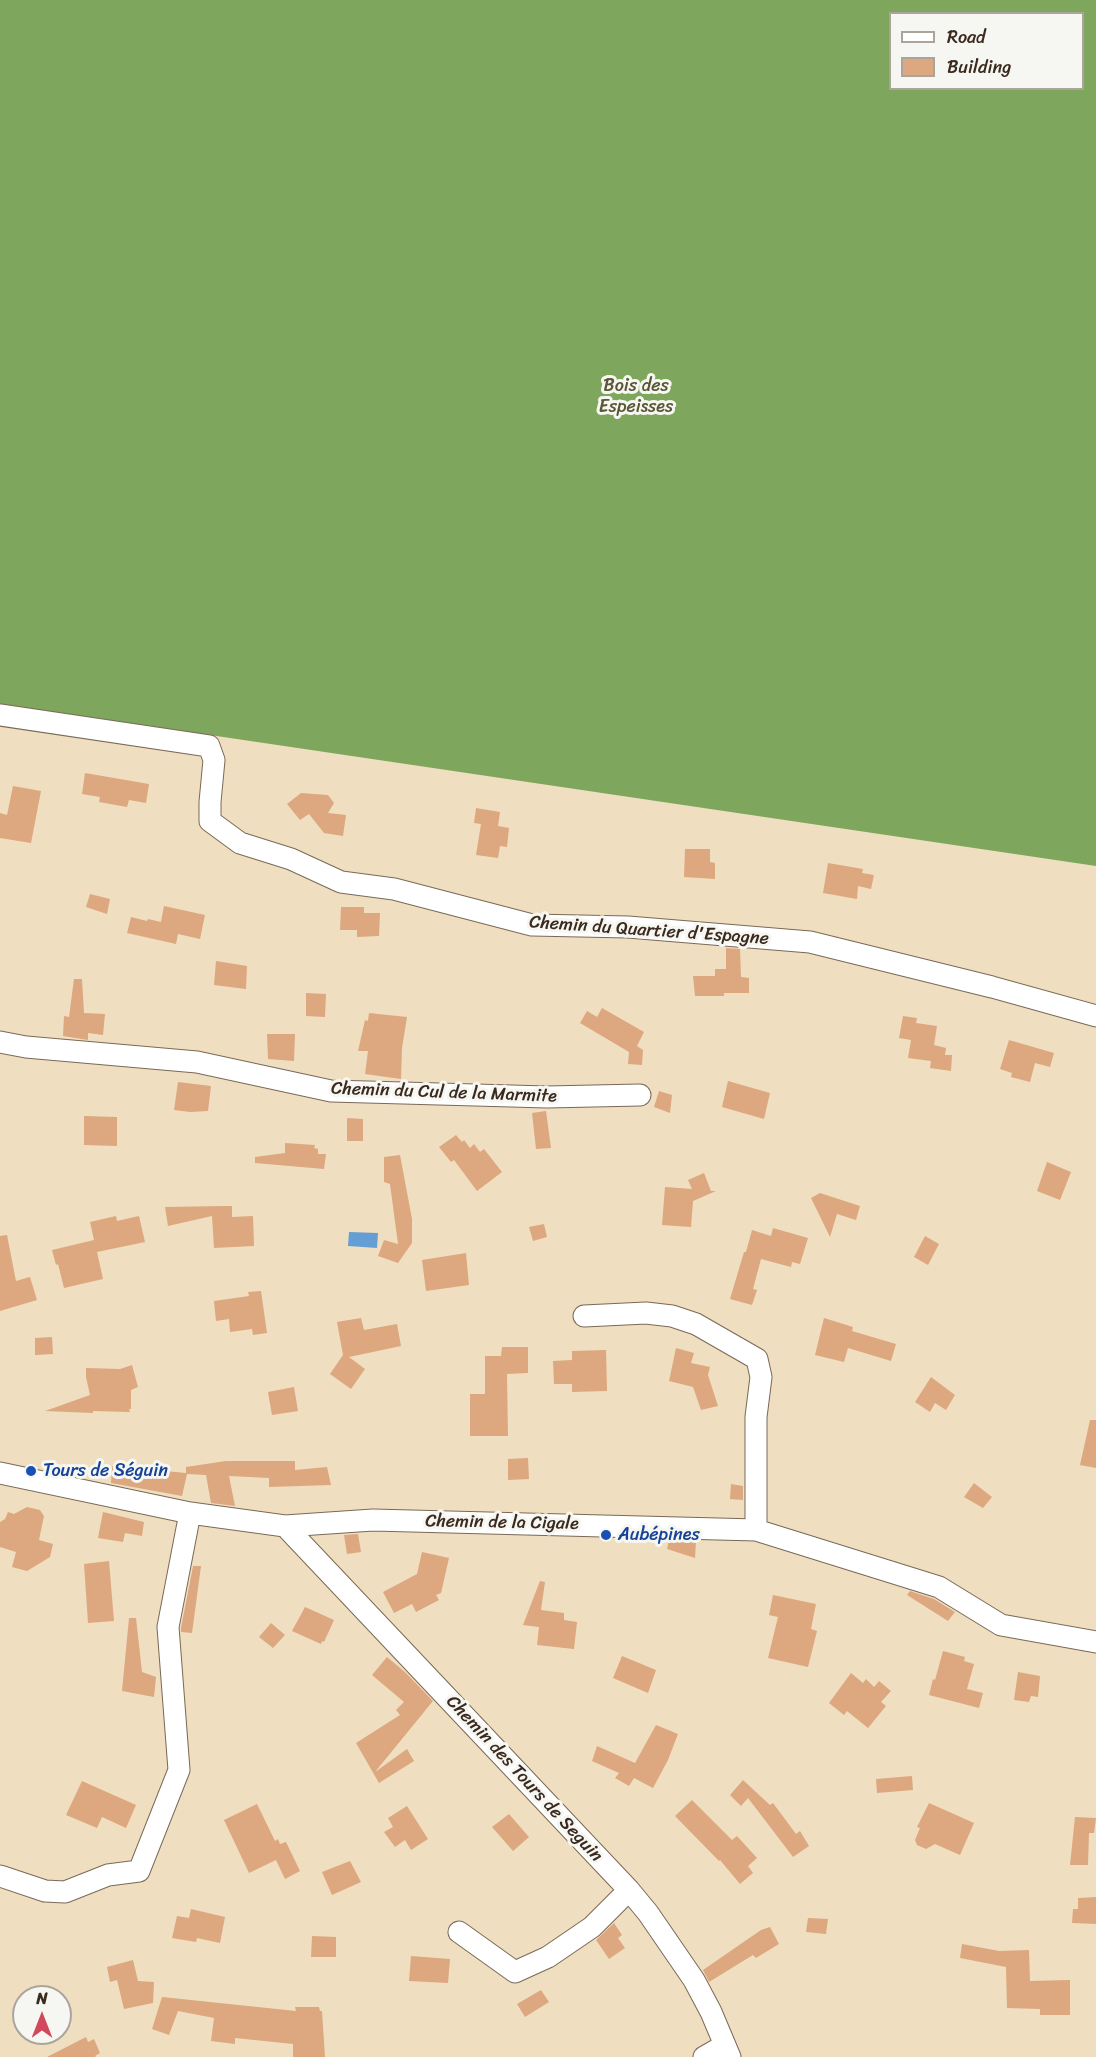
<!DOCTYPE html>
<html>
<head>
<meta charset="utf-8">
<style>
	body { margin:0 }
	#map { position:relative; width:1096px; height:2057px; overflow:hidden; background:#efdfc0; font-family:Sriracha,sans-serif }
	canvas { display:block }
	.legend { position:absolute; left:889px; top:12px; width:195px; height:78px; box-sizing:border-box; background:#f6f6f2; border:2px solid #aba49d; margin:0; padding:8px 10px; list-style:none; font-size:18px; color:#3b2a1e }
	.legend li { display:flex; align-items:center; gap:12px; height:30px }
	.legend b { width:30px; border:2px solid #aba49d }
	.north { position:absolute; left:12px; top:1985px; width:60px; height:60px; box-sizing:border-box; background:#f6f6f2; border:2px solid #aba49d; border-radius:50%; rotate:0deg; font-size:16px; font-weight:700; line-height:24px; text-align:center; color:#3b2a1e }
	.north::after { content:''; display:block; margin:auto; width:21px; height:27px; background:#d1495b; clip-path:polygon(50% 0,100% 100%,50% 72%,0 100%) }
</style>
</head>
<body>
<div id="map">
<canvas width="1096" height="2057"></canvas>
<ul class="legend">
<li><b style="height:8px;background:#fff"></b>Road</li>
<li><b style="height:16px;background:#dda77f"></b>Building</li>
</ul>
<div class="north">N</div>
</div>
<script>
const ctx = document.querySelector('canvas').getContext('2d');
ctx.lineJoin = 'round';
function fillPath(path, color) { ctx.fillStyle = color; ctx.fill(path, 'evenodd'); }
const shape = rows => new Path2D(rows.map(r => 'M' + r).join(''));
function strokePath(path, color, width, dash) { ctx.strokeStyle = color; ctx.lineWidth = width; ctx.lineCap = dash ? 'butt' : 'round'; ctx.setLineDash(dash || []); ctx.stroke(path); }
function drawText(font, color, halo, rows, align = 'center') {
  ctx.font = font + ' Sriracha,sans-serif'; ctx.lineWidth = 6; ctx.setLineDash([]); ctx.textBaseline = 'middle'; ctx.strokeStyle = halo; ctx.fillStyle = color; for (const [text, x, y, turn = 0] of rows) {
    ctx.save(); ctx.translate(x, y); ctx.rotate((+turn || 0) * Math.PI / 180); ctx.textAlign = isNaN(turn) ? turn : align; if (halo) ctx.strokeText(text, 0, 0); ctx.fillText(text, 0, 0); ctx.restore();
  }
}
const forest = shape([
	[0,0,1096,0,1096,866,0,704],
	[890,14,1082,14,1082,88,890,88]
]);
const water = shape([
	[349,1232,378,1233,377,1248,348,1246]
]);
const building = shape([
	[85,773,149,784,146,803,129,800,127,807,99,802,100,797,82,794],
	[13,786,41,791,31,843,0,838,0,813,7,815],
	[301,793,328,795,334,803,328,813,346,815,343,836,324,833,309,814,300,820,287,804],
	[476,808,500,812,498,826,509,828,507,847,500,846,498,858,476,855,481,824,474,823],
	[685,849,710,849,710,862,715,863,715,879,684,877],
	[828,863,863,869,862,873,874,875,871,889,858,886,857,899,823,893],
	[90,894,110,899,107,914,86,907],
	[164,906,205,915,200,939,178,934,176,944,127,933,131,917,147,921,148,919,161,922],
	[341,907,364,907,364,913,380,913,379,936,357,937,357,930,340,930],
	[726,948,740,949,741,977,749,978,749,993,724,993,724,996,695,996,693,976,715,976,715,969,726,969],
	[216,961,247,966,246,989,214,985],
	[74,979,82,979,84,1013,105,1014,103,1035,88,1033,88,1040,63,1036,64,1016,69,1017],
	[306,993,326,994,325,1017,306,1016],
	[602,1008,644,1032,637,1046,643,1050,642,1065,628,1064,629,1052,580,1023,587,1011,597,1017],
	[369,1013,407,1017,402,1048,401,1079,365,1074,368,1051,358,1051,365,1020,368,1021],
	[903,1016,917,1018,916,1023,937,1026,934,1045,946,1048,945,1055,952,1055,951,1071,930,1068,931,1061,908,1058,911,1040,899,1038],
	[267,1034,295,1034,294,1061,268,1059],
	[1009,1040,1054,1053,1050,1067,1035,1063,1030,1082,1011,1077,1012,1073,1000,1069],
	[728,1081,770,1093,764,1119,722,1107],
	[178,1082,211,1086,208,1111,190,1112,174,1110],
	[659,1091,672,1095,670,1113,654,1107],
	[546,1111,551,1148,536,1149,532,1113],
	[84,1116,117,1117,117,1146,84,1145],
	[347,1118,363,1119,363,1141,347,1141],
	[456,1135,462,1142,464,1140,470,1148,474,1144,480,1152,484,1149,502,1172,477,1191,454,1160,451,1162,439,1147],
	[285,1143,315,1145,314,1148,318,1149,318,1154,326,1154,324,1169,255,1163,255,1157,285,1153],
	[400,1155,412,1219,412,1243,398,1263,378,1256,384,1240,398,1244,390,1184,384,1182,384,1157],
	[1047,1162,1071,1172,1060,1200,1037,1191],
	[704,1173,711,1191,716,1191,693,1201,691,1227,662,1225,665,1187,692,1189,688,1180],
	[820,1193,860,1206,856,1220,837,1214,830,1237,811,1198],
	[226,1206,232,1206,232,1217,253,1216,254,1246,214,1248,212,1216,168,1226,165,1207],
	[116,1216,117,1221,139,1216,145,1242,97,1252,103,1279,64,1288,58,1264,56,1265,52,1250,94,1240,90,1222],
	[544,1224,547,1237,533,1241,529,1227],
	[773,1228,808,1238,800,1264,792,1262,791,1267,761,1259,753,1289,757,1290,752,1305,730,1299,744,1252,746,1252,752,1230,771,1236],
	[7,1235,16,1281,30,1277,37,1300,0,1311,0,1236],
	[925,1236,939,1244,928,1265,914,1257],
	[466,1253,469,1285,426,1291,422,1260],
	[261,1291,267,1333,253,1335,252,1329,230,1332,229,1319,216,1321,214,1301,249,1296,248,1292],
	[361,1318,364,1330,397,1324,401,1346,349,1357,365,1369,351,1389,330,1374,343,1355,337,1322],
	[824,1318,853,1327,852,1331,896,1344,891,1361,848,1348,844,1362,815,1355],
	[52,1337,53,1354,35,1355,35,1338],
	[502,1347,528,1347,528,1373,507,1374,508,1436,470,1436,470,1394,485,1394,485,1356,501,1356],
	[676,1348,694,1353,691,1363,710,1367,708,1375,718,1406,701,1410,693,1387,669,1381],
	[606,1350,607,1391,572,1392,572,1384,554,1384,553,1361,572,1360,572,1351],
	[132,1365,138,1387,131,1390,131,1409,129,1409,130,1412,93,1411,93,1413,45,1411,90,1395,86,1377,86,1368,120,1369],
	[931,1377,955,1395,946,1410,935,1403,930,1412,915,1402],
	[294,1387,298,1411,272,1415,268,1392],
	[1090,1420,1096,1420,1096,1468,1080,1465],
	[528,1458,529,1479,508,1480,508,1459],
	[226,1461,295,1461,295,1470,327,1467,331,1485,269,1487,269,1478,229,1476,235,1506,211,1503,206,1475,187,1474,182,1496,111,1483,112,1466,186,1473,186,1467],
	[974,1483,992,1497,983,1508,964,1497],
	[731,1484,743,1486,743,1500,730,1499],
	[27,1507,40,1510,44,1516,39,1540,53,1544,50,1557,27,1571,12,1567,16,1552,0,1547,0,1522,5,1519,8,1512,14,1514],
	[103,1512,144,1522,142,1536,125,1533,123,1542,98,1538],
	[358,1534,361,1552,347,1554,344,1535],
	[669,1540,696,1541,695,1558,667,1549],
	[422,1552,449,1558,441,1593,436,1595,439,1600,416,1612,412,1604,394,1613,383,1592,417,1574],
	[109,1561,114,1621,88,1623,84,1564],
	[193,1566,201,1566,192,1633,181,1632,181,1628],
	[540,1581,545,1582,541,1610,564,1613,564,1620,577,1622,574,1649,537,1645,539,1627,523,1625],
	[910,1591,934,1599,955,1612,948,1621,907,1595],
	[773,1595,816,1604,811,1629,817,1631,808,1667,768,1658,778,1617,769,1615],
	[305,1607,334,1620,324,1642,322,1641,321,1644,292,1631],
	[129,1618,136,1618,142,1672,156,1677,154,1697,122,1691],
	[271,1623,285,1635,273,1648,259,1637],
	[943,1651,965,1657,964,1661,974,1664,967,1689,983,1693,979,1708,929,1695,933,1679,935,1680],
	[622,1656,656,1670,648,1693,613,1678],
	[387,1657,406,1673,433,1701,375,1772,407,1749,414,1761,379,1783,356,1743,400,1715,396,1710,404,1702,372,1675],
	[1018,1672,1040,1676,1038,1697,1031,1696,1029,1702,1014,1700],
	[851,1673,863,1683,866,1679,874,1687,879,1681,891,1691,881,1702,886,1706,868,1728,847,1711,844,1715,829,1703],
	[656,1725,678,1734,668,1760,653,1788,634,1778,629,1786,615,1778,619,1773,592,1761,597,1746,635,1763],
	[912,1776,913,1790,877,1793,876,1779],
	[743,1780,770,1805,773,1803,796,1834,800,1831,809,1846,793,1857,748,1798,741,1806,730,1795],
	[82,1781,136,1805,126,1828,102,1817,97,1828,66,1815],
	[692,1800,732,1840,737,1836,757,1858,748,1866,753,1873,740,1884,720,1860,719,1861,675,1816],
	[929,1803,974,1823,960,1855,935,1844,926,1849,917,1845,915,1840,920,1828,917,1827],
	[257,1804,275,1841,278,1839,280,1844,286,1842,300,1871,285,1879,276,1860,249,1873,224,1820],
	[407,1806,428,1839,411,1850,405,1840,395,1847,384,1832,393,1827,388,1818],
	[509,1814,529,1837,513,1851,492,1827],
	[1075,1817,1096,1818,1094,1833,1089,1833,1088,1865,1070,1865],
	[350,1861,361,1882,332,1895,322,1872],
	[1096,1897,1096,1924,1072,1923,1073,1909,1078,1909,1078,1898],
	[191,1909,225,1917,220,1943,197,1938,196,1942,172,1938,177,1916,189,1918],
	[808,1918,828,1919,826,1934,806,1932],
	[614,1923,622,1935,618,1938,625,1948,609,1959,596,1940],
	[770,1927,779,1944,756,1958,753,1955,709,1982,703,1970,761,1930],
	[312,1936,336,1937,336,1957,311,1957],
	[962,1944,999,1951,1029,1950,1030,1981,1070,1980,1070,2015,1040,2015,1040,2009,1007,2008,1006,1967,960,1958],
	[411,1956,450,1959,448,1983,409,1981],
	[133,1960,138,1981,154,1982,153,2003,124,2009,117,1980,110,1982,107,1967],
	[541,1990,549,2002,525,2017,517,2004],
	[162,1997,296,2011,295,2007,319,2007,320,2011,322,2011,325,2057,293,2057,293,2044,235,2038,235,2044,211,2041,214,2018,178,2011,169,2035,152,2029],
	[86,2037,88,2042,94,2039,100,2053,95,2056,96,2057,47,2057]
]);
const street = shape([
	[0,715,209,746,214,760,210,802,210,821,240,843,291,859,341,882,394,889,532,925,628,927,810,942,992,987,1096,1016],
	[0,1042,26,1047,197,1062,331,1091,547,1097,640,1095],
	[584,1316,646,1313,672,1316,696,1324,757,1359,761,1377,756,1417,756,1530],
	[0,1473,190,1513,285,1526,373,1520,756,1530,939,1587,1001,1625,1096,1642],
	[285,1526,629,1890,648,1913,694,1980,711,2012,730,2057],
	[0,1876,45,1891,65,1892,108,1875,139,1871,179,1770,168,1627,190,1513],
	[459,1932,515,1972,548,1957,592,1927,629,1890],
	[704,2057,725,2045]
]);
const markers = [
	[31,1471,6,"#1a4fb4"],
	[606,1535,6,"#1a4fb4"]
];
const parkNames = [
	["Bois des",636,386],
	["Espeisses",636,407]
];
const streetNames = [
	["Chemin du Quartier d'Espagne",649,931,4],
	["Chemin du Cul de la Marmite",444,1093,2],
	["Chemin de la Cigale",502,1523,1],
	["Chemin des Tours de Seguin",524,1779,47]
];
const transitNames = [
	["Tours de Séguin",43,1471],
	["Aubépines",618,1535]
];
fillPath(forest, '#7ea65d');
fillPath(water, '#659ed4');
fillPath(building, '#dda77f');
strokePath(street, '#7a6957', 23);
strokePath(street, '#fff', 21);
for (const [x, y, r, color] of markers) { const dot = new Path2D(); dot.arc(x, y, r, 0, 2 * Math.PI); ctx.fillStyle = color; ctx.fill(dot); strokePath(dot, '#f6f6f2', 2); }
drawText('18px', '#585734', '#f6f6f2', parkNames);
drawText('18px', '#3b2a1e', '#f6f6f2', streetNames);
drawText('18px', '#164399', '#f6f6f2', transitNames, 'left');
</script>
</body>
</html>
